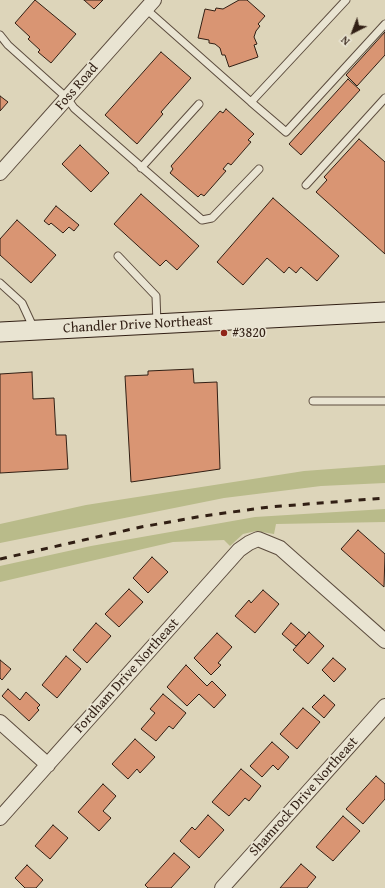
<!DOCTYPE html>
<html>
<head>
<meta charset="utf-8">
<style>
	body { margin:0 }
	#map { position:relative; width:385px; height:888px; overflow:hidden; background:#ddd5ba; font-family:"Gentium Book Plus",serif }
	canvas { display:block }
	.north { position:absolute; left:333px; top:12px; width:40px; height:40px; -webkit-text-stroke:3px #e9e4d2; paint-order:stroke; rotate:222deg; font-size:11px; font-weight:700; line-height:16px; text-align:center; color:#311f14 }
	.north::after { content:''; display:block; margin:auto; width:14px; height:18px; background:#311f14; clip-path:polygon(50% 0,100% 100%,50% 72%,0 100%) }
</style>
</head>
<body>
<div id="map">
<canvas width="385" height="888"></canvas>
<div class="north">N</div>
</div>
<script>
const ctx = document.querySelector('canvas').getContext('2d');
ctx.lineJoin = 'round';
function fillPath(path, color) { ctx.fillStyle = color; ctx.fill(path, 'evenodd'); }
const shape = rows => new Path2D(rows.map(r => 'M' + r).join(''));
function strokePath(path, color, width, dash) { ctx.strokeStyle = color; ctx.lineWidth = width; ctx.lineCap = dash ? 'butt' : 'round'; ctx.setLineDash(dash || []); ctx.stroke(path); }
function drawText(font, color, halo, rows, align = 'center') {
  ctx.font = font + ' "Gentium Book Plus",serif'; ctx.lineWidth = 3.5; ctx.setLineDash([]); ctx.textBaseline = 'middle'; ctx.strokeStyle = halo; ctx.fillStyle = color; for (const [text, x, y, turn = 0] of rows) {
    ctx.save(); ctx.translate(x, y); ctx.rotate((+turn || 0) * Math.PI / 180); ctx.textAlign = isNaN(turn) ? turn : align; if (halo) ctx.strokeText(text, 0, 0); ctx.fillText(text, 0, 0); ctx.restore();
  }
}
const green = shape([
	[385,465,385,483,321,486,224,498,0,543,0,524,86,505,304,471],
	[385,509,385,522,276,524,274,534,256,531,243,534,230,546,224,540,173,542,0,582,0,566,91,546,255,517]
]);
const building = shape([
	[35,0,76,34,51,63,38,52,40,50,28,39,30,37,15,23,35,0],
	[84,0,103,0,94,9,84,0],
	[239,0,247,0,265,16,258,24,260,26,256,31,254,37,257,44,254,45,258,57,229,67,225,55,222,55,220,48,215,44,209,43,209,40,198,38,205,9,215,11,216,8,223,9,239,0],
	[385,32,385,55,357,86,346,75,385,32],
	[161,52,191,78,161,112,163,114,137,144,105,115,161,52],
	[348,79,360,90,301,155,289,144,348,79],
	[0,96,8,102,0,111,0,96],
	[226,109,254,134,248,140,251,142,231,165,228,163,223,169,226,171,204,196,201,194,198,197,170,173,173,169,171,166,220,111,223,113,226,109],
	[359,139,385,162,385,254,316,192,327,180,324,177,359,139],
	[80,145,109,173,91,192,62,164,80,145],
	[141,194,199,246,177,270,166,260,160,266,114,224,141,194],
	[273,198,339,256,317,281,301,267,296,273,289,267,284,273,267,258,243,285,217,262,273,198],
	[56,206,79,225,74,231,69,227,63,233,51,223,49,225,44,221,56,206],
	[17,220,56,255,31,283,0,255,0,239,17,220],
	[193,369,194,383,217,382,220,469,131,482,125,376,148,375,148,371,193,369],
	[32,372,33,399,54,398,56,435,66,435,68,469,0,473,0,374,32,372],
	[358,530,385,554,384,587,341,549,358,530],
	[152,557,168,572,148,593,133,578,152,557],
	[129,589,143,602,119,627,105,614,129,589],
	[263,590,279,604,255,633,235,616,249,600,251,603,263,590],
	[96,623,111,636,87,663,73,650,96,623],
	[291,623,306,636,296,646,282,634,291,623],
	[309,632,324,646,308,664,293,650,309,632],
	[217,633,232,647,218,663,221,665,211,675,194,658,217,633],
	[66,656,81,669,57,698,42,685,66,656],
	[333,658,346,669,334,682,322,670,333,658],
	[0,660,11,669,2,680,0,678,0,660],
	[186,665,207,686,212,681,226,695,214,708,199,694,187,706,167,687,186,665],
	[8,689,20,700,26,692,40,705,37,708,39,710,29,721,2,696,8,689],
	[163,694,186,713,173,729,169,726,156,741,141,729,155,713,150,709,163,694],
	[324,695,335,705,324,718,312,707,324,695],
	[303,708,320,722,297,749,280,734,303,708],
	[135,739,155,757,140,773,137,769,128,779,112,764,135,739],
	[272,742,289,757,278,770,273,765,262,777,250,766,272,742],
	[241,769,261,786,249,801,245,798,229,816,212,802,241,769],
	[376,776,385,784,385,799,363,824,346,809,376,776],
	[103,784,116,796,103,811,111,818,99,831,78,812,103,784],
	[208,815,224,830,199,858,180,841,192,827,195,830,208,815],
	[343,816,360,831,333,861,316,847,343,816],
	[53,825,68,838,50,859,35,846,53,825],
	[174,853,190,867,171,888,148,888,145,885,174,853],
	[301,864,316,877,307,888,280,888,301,864],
	[27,865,43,880,36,888,25,888,15,878,27,865]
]);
const lane = shape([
	[146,9,251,102,346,0],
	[0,35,8,45,67,98,74,108,202,220,212,218,259,169],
	[251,102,286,132,385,24],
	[141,168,199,104],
	[306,185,385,98],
	[118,256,156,296,157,324],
	[0,283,22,303,34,329],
	[313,401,385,401]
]);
const street = shape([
	[0,173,154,0],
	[0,722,48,765],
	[0,818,239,550,249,543,258,539,280,548,385,641],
	[222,888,385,706]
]);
const secondary = shape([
	[0,332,385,312]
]);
const rail = shape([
	[0,559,141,527,203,516,269,507,385,498]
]);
const markers = [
	[224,333,4,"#8f2418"]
];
const streetNames = [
	["Foss Road",77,87,-49],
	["Chandler Drive Northeast",138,325,-3],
	["Fordham Drive Northeast",127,676,-48],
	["Shamrock Drive Northeast",304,797,-48]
];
const poiNames = [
	["#3820",232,333]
];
fillPath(green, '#b9bb8a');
fillPath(building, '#d99573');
strokePath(building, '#311f14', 1);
strokePath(lane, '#5c4c3e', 9);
strokePath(street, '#5c4c3e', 16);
strokePath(secondary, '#311f14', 21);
strokePath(lane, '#e9e4d2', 7);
strokePath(street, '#e9e4d2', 14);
strokePath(secondary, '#e9e4d2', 19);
strokePath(rail, '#311f14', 3, [7, 7]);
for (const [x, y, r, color] of markers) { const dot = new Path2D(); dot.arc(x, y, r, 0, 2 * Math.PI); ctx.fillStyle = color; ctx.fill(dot); strokePath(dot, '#e9e4d2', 1.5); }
drawText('14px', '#311f14', '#e9e4d2', streetNames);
drawText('14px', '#311f14', '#e9e4d2', poiNames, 'left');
</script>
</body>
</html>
